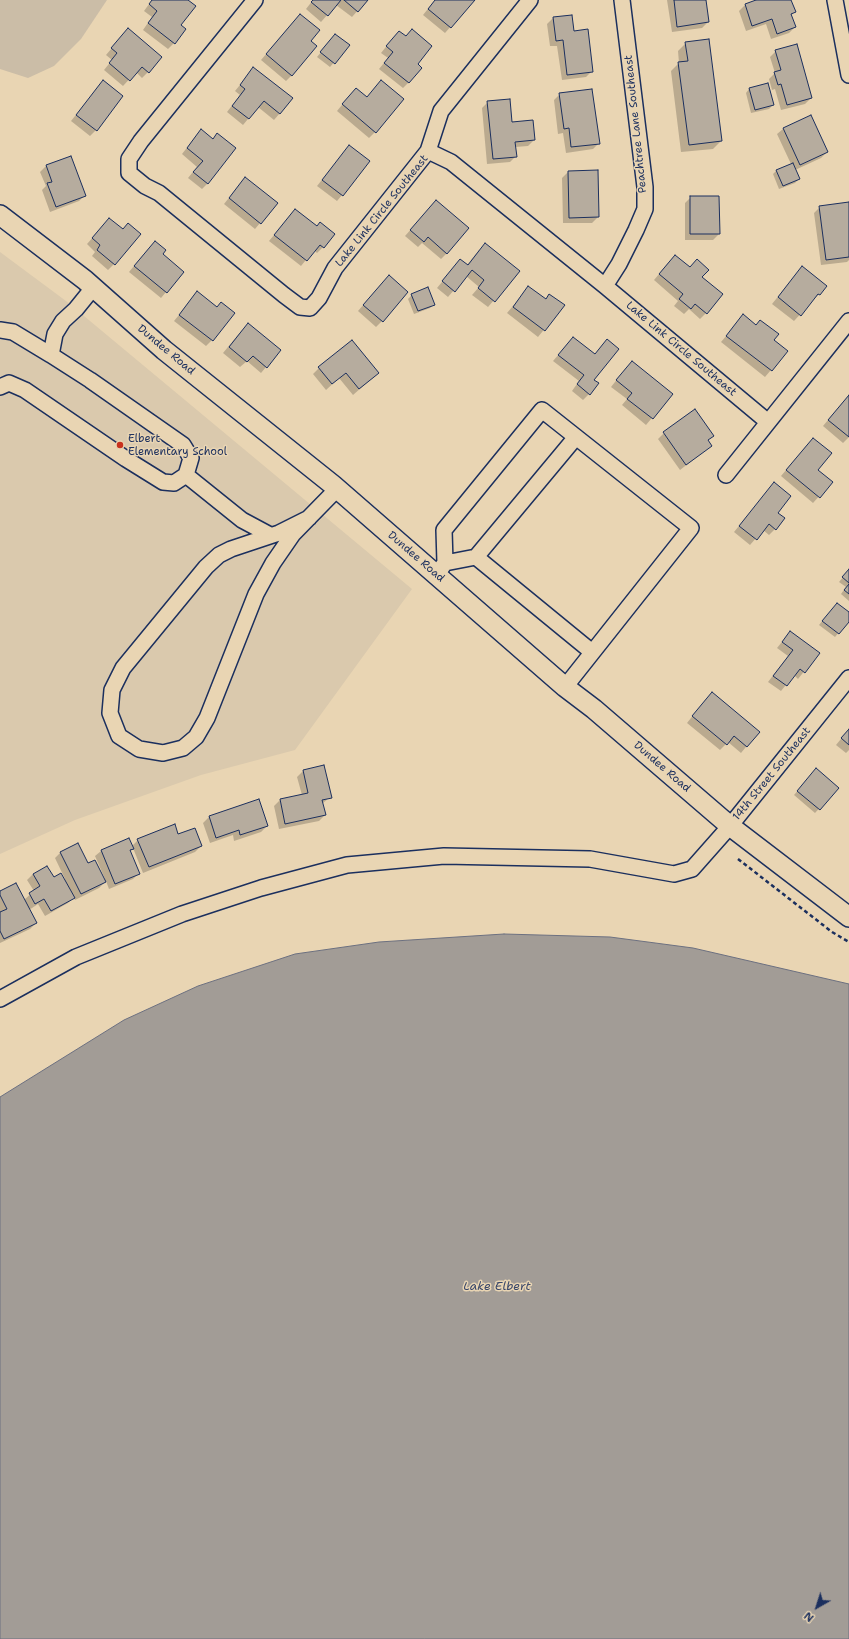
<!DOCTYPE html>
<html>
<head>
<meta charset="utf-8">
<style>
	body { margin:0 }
	#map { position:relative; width:849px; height:1639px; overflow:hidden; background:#e9d5b3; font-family:"Shantell Sans",sans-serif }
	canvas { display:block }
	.north { position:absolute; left:797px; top:1587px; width:40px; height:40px; -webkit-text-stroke:3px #e9d5b3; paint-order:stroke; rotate:219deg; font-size:11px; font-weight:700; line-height:16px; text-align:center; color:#1b2f5e }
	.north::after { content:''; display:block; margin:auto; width:14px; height:18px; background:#1b2f5e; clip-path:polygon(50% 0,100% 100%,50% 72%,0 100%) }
</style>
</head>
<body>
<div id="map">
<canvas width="849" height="1639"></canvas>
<div class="north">N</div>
</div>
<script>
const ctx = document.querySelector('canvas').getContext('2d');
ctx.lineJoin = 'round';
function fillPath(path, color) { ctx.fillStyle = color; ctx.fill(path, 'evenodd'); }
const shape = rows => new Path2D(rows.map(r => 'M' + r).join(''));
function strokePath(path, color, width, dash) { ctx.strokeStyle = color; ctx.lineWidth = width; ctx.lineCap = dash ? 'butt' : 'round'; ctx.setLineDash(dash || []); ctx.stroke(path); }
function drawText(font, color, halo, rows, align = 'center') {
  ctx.font = font + ' "Shantell Sans",sans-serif'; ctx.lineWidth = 3; ctx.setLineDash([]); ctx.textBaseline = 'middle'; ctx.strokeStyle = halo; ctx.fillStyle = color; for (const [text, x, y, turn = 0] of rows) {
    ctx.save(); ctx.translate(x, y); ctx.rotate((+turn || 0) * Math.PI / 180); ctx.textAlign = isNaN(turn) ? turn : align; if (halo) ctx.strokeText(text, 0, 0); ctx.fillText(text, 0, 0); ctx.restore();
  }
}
const built = shape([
	[0,252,66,301,412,589,295,750,201,775,75,820,0,854]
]);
const green = shape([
	[0,0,107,0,81,39,54,66,28,78,0,69]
]);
const water = shape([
	[504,934,610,937,693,948,849,984,849,1639,0,1639,0,1097,124,1020,198,986,295,954,379,942,504,934]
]);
const shadow = shape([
	[152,0,187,0,174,43,168,49,143,30,152,17,144,11],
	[313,0,367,0,352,17,336,5,321,22,306,9],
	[435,0,474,0,445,33,423,15],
	[667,0,705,0,708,22,702,28,672,32],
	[758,0,790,0,794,12,791,16,795,27,789,33,771,39,766,24,746,31,739,11,745,5],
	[571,16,573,32,592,71,586,77,562,80,557,46,550,46,547,24,553,18],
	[294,21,310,41,292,75,286,81,261,60],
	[122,36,148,72,142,78,136,72,123,86,104,70,112,60,106,55],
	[393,38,416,64,409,82,403,88,379,69,388,58,381,53],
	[332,39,349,45,330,67,317,57],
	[686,43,721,141,713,149,681,152,671,71,679,63,678,51],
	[776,51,811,98,805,104,781,110,775,89,772,90,769,79,775,73,770,57],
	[253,69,292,99,274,120,258,107,243,125,227,112,240,95,235,91],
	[103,81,96,130,90,136,71,121],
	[749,89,773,105,769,109,751,113,746,93],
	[560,94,599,143,593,149,566,153,563,133,558,134,554,100],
	[350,95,375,132,369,138,337,111],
	[488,102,511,123,534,140,528,146,515,147,516,156,510,162,487,164,482,108],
	[783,129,827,152,821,158,795,170,799,179,795,183,779,189,773,174,776,171,791,164,777,134],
	[217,135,208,183,202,189,188,178,197,167,182,154,196,136,213,139],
	[349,146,342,195,337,201,317,186],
	[46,166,85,195,79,201,50,212,42,190,46,186,40,172],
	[568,172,598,217,592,223,563,223,562,178],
	[240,184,260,223,255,229,224,204],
	[691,197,719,234,713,240,685,240,685,203],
	[436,201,447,253,441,259,422,243,418,247,405,236],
	[849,203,849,260,847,262,821,265,814,213,820,207],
	[295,210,317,227,323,247,317,253,314,250,301,266,269,241],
	[109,219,122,230,114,264,108,270,92,256,95,252,87,244],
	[149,248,161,254,166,292,161,298,129,272],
	[479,250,519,271,488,307,472,295,479,287,466,276,448,297,437,288,460,260,467,265],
	[669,262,701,277,706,313,700,319,689,309,684,314,674,306,678,301,654,280],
	[797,273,819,294,794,321,772,304],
	[383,282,382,321,376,327,358,311],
	[529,287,545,300,549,295,563,306,538,337,507,313],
	[197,293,212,340,206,346,174,321],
	[412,295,434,304,430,308,414,314,408,299],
	[743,316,787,351,765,377,721,342],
	[242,330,266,367,261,373,247,361,240,367,223,353],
	[573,338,594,355,607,340,589,394,583,400,572,391,579,381,553,361],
	[319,368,378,373,353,395,339,378,326,390,313,374],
	[626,368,672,394,646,425,622,405,627,399,611,387],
	[849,395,849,437,843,443,823,426],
	[664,433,713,436,707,441,711,446,680,470,658,439],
	[807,445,816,470,831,483,813,503,781,476],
	[774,483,776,513,775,529,769,535,763,530,750,545,734,532],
	[849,570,849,601,841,594,846,587,839,582],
	[833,608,849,613,849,620,835,637,819,625],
	[790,632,818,654,798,679,794,675,781,691,768,682,788,656,777,648],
	[706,699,758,732,741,753,728,742,720,750,687,723],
	[849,729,849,750,846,753,836,745],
	[303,771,330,797,322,804,325,815,319,821,279,829,274,806,280,800,302,795,297,777],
	[813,773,838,788,815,813,794,795],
	[259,801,267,826,261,832,234,841,233,835,210,843,203,823,209,817],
	[178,836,201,846,195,852,143,873,133,848,130,852,139,873,133,879,109,889,106,881,99,888,75,900,74,897,68,903,45,916,38,904,29,910,36,923,30,929,0,943,0,892,24,900,34,891,27,880,33,874,54,879,65,879,55,858,61,852,88,864,103,880,105,879,95,856,101,851,129,839,132,846,138,840]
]);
const building = shape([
	[152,0,188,0,196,6,181,25,186,29,175,44,148,23,157,11,149,4,152,0],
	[313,0,341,0,328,16,311,2,313,0],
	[344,0,368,0,358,12,344,0],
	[435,0,475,0,451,28,428,9,435,0],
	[674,0,706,0,709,22,677,27,674,0],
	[756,0,791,0,796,12,791,14,796,27,777,34,772,19,752,26,745,4,756,0],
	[300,14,320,30,311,41,317,46,292,76,266,54,300,14],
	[572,15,574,31,588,29,593,72,567,75,563,40,556,41,553,17,572,15],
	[128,28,162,57,149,73,142,67,130,81,109,63,117,53,111,48,128,28],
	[412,29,432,46,418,64,422,68,409,83,384,63,393,52,386,46,399,31,406,36,412,29],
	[335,34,350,45,335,64,320,52,335,34],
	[709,39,722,141,689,145,678,62,688,61,685,42,709,39],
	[797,44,812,98,787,105,781,84,778,85,774,72,781,70,775,50,797,44],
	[253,67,293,98,280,114,264,101,249,119,232,106,245,89,240,85,253,67],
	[103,80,123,96,97,131,76,115,103,80],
	[381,80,404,99,376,133,342,104,356,88,367,97,381,80],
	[768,83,774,105,755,110,749,88,768,83],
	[592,89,600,144,571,147,569,128,564,129,559,93,592,89],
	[510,99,512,122,533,120,535,140,515,142,517,157,493,159,487,101,510,99],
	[811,115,828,152,800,165,783,128,811,115],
	[201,129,213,139,217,133,236,148,208,184,193,172,203,161,187,148,201,129],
	[349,145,370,161,343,196,322,180,349,145],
	[71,156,86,196,56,207,47,183,52,182,46,165,71,156],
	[793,163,800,179,783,186,776,170,793,163],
	[598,170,599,217,569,218,568,171,598,170],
	[245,177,278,203,261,224,229,198,245,177],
	[690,196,719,196,720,234,690,234,690,196],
	[436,200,469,228,447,254,428,237,424,242,410,230,436,200],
	[849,202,849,257,826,260,819,206,849,202],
	[295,209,317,226,320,222,335,234,324,248,320,245,307,261,274,235,295,209],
	[109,218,123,229,128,223,141,234,115,265,97,250,100,245,92,238,109,218],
	[155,241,166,250,163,254,184,272,167,293,134,266,155,241],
	[485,243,520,271,495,302,478,288,484,280,472,270,455,292,442,281,460,259,468,265,485,243],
	[675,255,690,267,697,259,709,270,702,277,723,294,707,314,695,304,691,309,679,299,683,294,659,274,675,255],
	[802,266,827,286,820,295,818,294,801,316,778,297,802,266],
	[389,275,408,292,383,322,363,305,389,275],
	[528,286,546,299,549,294,565,305,545,331,513,307,528,286],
	[428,287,435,305,418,311,411,294,428,287],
	[197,291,217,307,221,302,235,313,213,341,179,315,197,291],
	[743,314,756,325,760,320,779,334,774,340,788,351,772,371,726,336,743,314],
	[248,323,281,350,267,368,253,356,247,362,229,347,248,323],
	[573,337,595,354,607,339,619,349,594,380,599,383,590,395,577,384,584,375,558,355,573,337],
	[352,340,379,373,359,389,346,373,332,384,318,367,352,340],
	[632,361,673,394,653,419,627,399,632,393,616,380,632,361],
	[849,395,849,437,828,420,849,395],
	[695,409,714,436,708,440,712,446,686,465,663,432,695,409],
	[813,438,832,453,818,470,833,482,820,498,786,470,813,438],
	[774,482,791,496,778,513,785,518,776,530,769,524,757,540,739,526,774,482],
	[849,569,849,583,842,577,849,569],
	[849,584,849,594,844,590,849,584],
	[837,603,849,612,849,622,839,634,822,621,837,603],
	[790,631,820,653,805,673,800,669,787,686,773,676,793,650,782,642,790,631],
	[712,692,760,732,747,747,734,736,727,745,692,716,712,692],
	[849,729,849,745,841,738,849,729],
	[324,765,332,798,322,800,326,815,285,824,280,799,308,793,303,770,324,765],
	[816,768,839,788,820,810,797,791,816,768],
	[259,799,268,826,240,835,239,830,216,838,209,816,259,799],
	[175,824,178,834,195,828,202,846,149,867,137,839,175,824],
	[129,838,134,849,130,850,140,874,115,884,101,850,129,838],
	[78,843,88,863,95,860,106,882,81,894,60,852,78,843],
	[47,866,54,877,61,873,75,898,51,911,44,899,35,904,29,893,40,886,33,874,47,866],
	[16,883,37,923,4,939,0,931,0,912,7,909,0,895,0,891,16,883]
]);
const path = shape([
	[738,859,832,932,849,942]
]);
const minor = shape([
	[255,0,141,141,129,159,129,173,145,186,159,193,284,295,300,307,310,308,319,298,335,268,428,151,441,111,530,0],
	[835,0,849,75],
	[428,151,451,162,605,286,768,422],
	[605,286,619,264,636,230,645,209,645,187,622,0],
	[0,330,13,332,51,355,90,380,183,445,191,458,186,475,174,483,163,482,126,459,25,390,9,383,0,387],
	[51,355,55,334,63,321,76,309,93,288],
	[186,475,242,520,270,535],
	[726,475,849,321],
	[309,518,279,533,231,549,219,555,206,567,123,668,112,690,110,713,119,736,139,749,163,753,183,748,196,737,207,718,256,594,273,563,293,534,337,489],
	[476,557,592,652],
	[445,563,476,557,576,437],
	[437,574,445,563,444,530,542,410,691,528,565,687],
	[0,999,76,957,182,914,261,888,347,865,444,856,590,859,674,874,692,869,730,826,849,678]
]);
const major = shape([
	[0,215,85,280,164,350,333,485,565,687,594,709,730,826,849,917]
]);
const markers = [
	[120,445,4,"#c8321e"]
];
const streetNames = [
	["Peachtree Lane Southeast",636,124,-96],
	["Lake Link Circle Southeast",382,211,-51],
	["Lake Link Circle Southeast",681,349,40],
	["Dundee Road",166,350,40],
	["Dundee Road",416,557,41],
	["Dundee Road",662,767,41],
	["14th Street Southeast",772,774,-51]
];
const poiNames = [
	["Elbert",128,439],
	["Elementary School",128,452]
];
const waterNames = [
	["Lake Elbert",497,1287]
];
fillPath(built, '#dac9ad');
fillPath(green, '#cbbda7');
fillPath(water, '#a29c96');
strokePath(water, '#6c7080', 1);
fillPath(shadow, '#0003');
fillPath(building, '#b6ac9e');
strokePath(building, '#1b2f5e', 1);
strokePath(minor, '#1b2f5e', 18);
strokePath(major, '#1b2f5e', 22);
strokePath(path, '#1b2f5e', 2.5, [4, 3]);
strokePath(minor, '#e9d5b3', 15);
strokePath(major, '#e9d5b3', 19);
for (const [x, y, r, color] of markers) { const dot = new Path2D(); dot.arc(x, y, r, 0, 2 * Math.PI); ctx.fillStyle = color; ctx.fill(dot); strokePath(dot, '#e9d5b3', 1.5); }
drawText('11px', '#1b2f5e', '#e9d5b3', streetNames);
drawText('11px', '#1b2f5e', '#e9d5b3', poiNames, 'left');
drawText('italic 12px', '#364569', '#e9d5b3', waterNames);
</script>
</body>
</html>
